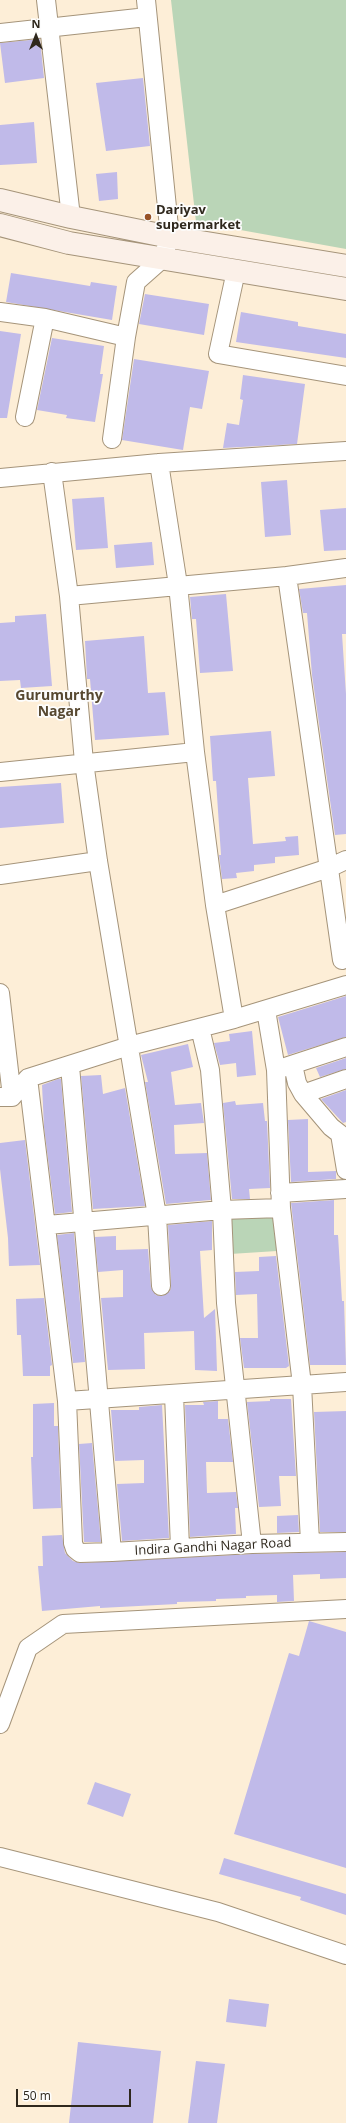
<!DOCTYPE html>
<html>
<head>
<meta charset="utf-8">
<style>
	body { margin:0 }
	#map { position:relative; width:346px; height:2123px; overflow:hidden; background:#fdeed7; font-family:"Open Sans",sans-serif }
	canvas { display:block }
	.north { position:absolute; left:16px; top:16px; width:40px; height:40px; -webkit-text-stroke:3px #fdfdfd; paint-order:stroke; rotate:0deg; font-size:11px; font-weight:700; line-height:16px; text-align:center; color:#2f281d }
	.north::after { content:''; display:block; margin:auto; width:14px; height:18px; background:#2f281d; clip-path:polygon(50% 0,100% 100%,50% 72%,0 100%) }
	.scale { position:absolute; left:16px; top:2089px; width:115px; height:18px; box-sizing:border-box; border:2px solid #2f281d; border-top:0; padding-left:5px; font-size:12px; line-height:14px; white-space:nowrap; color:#2f281d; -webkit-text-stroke:3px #fdfdfd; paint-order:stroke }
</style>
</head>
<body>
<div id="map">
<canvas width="346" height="2123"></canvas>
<div class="north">N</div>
<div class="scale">50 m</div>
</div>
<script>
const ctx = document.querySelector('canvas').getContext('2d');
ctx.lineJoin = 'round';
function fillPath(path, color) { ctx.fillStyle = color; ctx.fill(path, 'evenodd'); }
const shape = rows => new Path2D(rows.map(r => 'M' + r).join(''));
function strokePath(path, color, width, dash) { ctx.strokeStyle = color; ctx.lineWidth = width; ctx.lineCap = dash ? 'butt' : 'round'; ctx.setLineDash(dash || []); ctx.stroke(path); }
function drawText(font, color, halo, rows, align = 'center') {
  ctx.font = font + ' "Open Sans",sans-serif'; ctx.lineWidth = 3.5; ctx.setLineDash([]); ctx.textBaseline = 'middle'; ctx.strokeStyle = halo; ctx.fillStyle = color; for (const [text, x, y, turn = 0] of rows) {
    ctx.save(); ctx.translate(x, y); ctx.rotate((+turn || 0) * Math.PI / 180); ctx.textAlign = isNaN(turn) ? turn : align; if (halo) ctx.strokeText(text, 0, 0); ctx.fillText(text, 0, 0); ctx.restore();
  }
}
const green = shape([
	[171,0,346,0,346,249,196,222],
	[275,1214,277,1251,230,1254,228,1217]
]);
const building = shape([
	[40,39,44,78,5,83,0,43],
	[143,78,150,146,106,151,96,83],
	[34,122,37,163,0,165,0,125],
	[117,172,118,199,99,201,96,174],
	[11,273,90,286,91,282,117,286,112,320,6,302],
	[145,294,209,304,204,335,139,324],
	[241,312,298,322,298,326,346,334,346,358,236,342],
	[0,331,21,334,7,418,0,418],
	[52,338,104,346,100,374,103,374,95,422,66,418,67,415,37,410],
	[134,359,209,371,202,409,190,407,183,450,122,440],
	[243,375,305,384,297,444,223,448,227,423,239,425,243,400,240,399],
	[287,480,291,535,265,537,261,482],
	[104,497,108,548,76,550,72,499],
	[346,508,346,550,324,551,320,510],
	[152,542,154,565,116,568,114,545],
	[346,585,346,634,342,634,346,694,346,834,335,835,312,675,307,613,303,613,299,589],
	[226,594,233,671,200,673,196,619,192,619,190,597],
	[46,614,52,686,21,688,20,680,0,681,0,623,15,622,15,616],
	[144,636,148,693,165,692,169,735,95,740,90,679,87,679,85,641],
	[271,731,275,776,248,778,253,844,286,841,285,837,298,836,299,855,275,857,275,863,254,865,254,871,236,873,237,878,222,879,219,855,221,855,216,781,213,781,210,736],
	[61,783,64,823,0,828,0,787],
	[346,996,346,1037,288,1055,278,1017],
	[252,1031,256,1075,237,1077,236,1063,220,1065,214,1043,230,1041,229,1034],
	[188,1044,193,1067,171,1072,175,1105,201,1103,204,1123,174,1125,175,1154,207,1153,211,1200,166,1204,145,1082,148,1082,141,1055],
	[346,1058,346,1069,320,1077,316,1068],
	[101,1075,103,1094,125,1088,145,1206,93,1209,81,1076],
	[58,1079,61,1079,72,1212,55,1214,44,1127,42,1085],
	[346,1090,346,1122,343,1123,321,1099],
	[235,1101,236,1105,263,1103,265,1121,267,1121,270,1188,249,1189,250,1199,232,1199,223,1103],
	[308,1119,308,1172,336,1171,336,1179,291,1182,288,1120],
	[25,1140,40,1265,9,1266,8,1238,0,1169,0,1143],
	[334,1200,334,1235,338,1235,342,1301,344,1301,346,1365,310,1365,291,1203],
	[212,1221,212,1250,200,1251,204,1318,215,1309,217,1371,195,1370,194,1331,144,1333,145,1369,108,1370,101,1298,123,1297,123,1270,98,1272,95,1237,116,1236,116,1250,148,1249,151,1287,156,1295,162,1296,170,1291,171,1286,168,1225],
	[74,1233,85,1362,73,1363,57,1235],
	[276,1256,289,1366,286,1368,244,1368,240,1338,258,1338,257,1294,236,1295,235,1272,259,1271,259,1257],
	[44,1298,52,1365,50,1366,50,1376,23,1376,21,1335,17,1335,16,1299],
	[270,1399,291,1399,296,1476,279,1476,281,1506,259,1507,247,1402,270,1401],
	[218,1401,218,1419,228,1419,233,1462,206,1462,207,1493,236,1492,238,1508,235,1508,236,1534,190,1537,185,1405,204,1405,203,1402],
	[54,1403,54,1426,58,1426,61,1508,33,1509,31,1457,33,1457,33,1404],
	[162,1405,169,1538,122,1541,117,1484,144,1483,144,1460,115,1461,111,1410,139,1410,139,1407],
	[346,1411,346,1532,320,1532,314,1412],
	[92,1443,101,1542,84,1542,79,1444],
	[298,1515,299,1532,277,1533,277,1516],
	[62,1535,65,1553,73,1561,80,1563,252,1554,346,1552,346,1578,320,1579,320,1574,293,1575,294,1601,277,1602,277,1595,246,1596,246,1598,216,1599,216,1601,177,1602,177,1604,100,1608,100,1606,42,1611,38,1566,43,1566,42,1536],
	[309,1621,346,1632,346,1868,234,1834,289,1653,299,1656],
	[95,1782,131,1794,123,1817,87,1804],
	[224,1858,346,1894,346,1915,300,1900,301,1897,219,1874],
	[229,1999,269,2004,266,2027,226,2022],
	[78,2042,161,2051,153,2123,69,2123],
	[196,2061,225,2064,217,2123,188,2123]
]);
const street = shape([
	[46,0,71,217],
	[0,33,147,17],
	[236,271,218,354,346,376],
	[0,312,45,318,126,337],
	[25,417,45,318],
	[112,439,126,337,136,282,162,259,170,237,146,0],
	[159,463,178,585,195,752,215,905,234,1019],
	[52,472,69,596,84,762,98,861,157,1216,161,1286],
	[0,478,159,463,346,451],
	[287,576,342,960],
	[69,596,287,576,346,568],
	[0,772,195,752],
	[0,875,98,861],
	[215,905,329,868,346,860],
	[0,993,12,1097],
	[266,1010,276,1070,281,1208,302,1385,310,1542],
	[200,1028,210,1070,222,1210,226,1303,252,1544],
	[293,1065,297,1083,303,1094,331,1127,340,1134,346,1170],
	[70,1066,112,1552],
	[282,1068,346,1047],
	[28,1078,67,1401,73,1543,75,1549,80,1553,112,1552,252,1544,346,1542],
	[303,1094,346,1079],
	[0,1097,12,1097,28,1078,129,1046,234,1019,346,985],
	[280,1193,346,1189],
	[47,1225,222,1210,281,1208],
	[174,1394,180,1548],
	[67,1401,346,1382],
	[0,1724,28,1648,63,1624,346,1609],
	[0,1857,218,1912,346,1955]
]);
const secondary = shape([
	[0,200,71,217,170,237,346,266],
	[0,225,69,243,346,289]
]);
const markers = [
	[148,217,4,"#985327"]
];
const poiNames = [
	["Dariyav",156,210],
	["supermarket",156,225]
];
const streetNames = [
	["Indira Gandhi Nagar Road",213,1547,-3]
];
const neighbourhoodNames = [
	["Gurumurthy",59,696],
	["Nagar",59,712]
];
fillPath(green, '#bad5b7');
fillPath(building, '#c0bae9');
strokePath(street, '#a5947a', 20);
strokePath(secondary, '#a5947a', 24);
strokePath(street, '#fff', 18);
strokePath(secondary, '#fbf0e8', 22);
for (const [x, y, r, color] of markers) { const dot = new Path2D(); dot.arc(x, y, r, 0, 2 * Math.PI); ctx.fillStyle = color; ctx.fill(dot); strokePath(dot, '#fdfdfd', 1.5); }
drawText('bold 13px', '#2f281d', '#fdfdfd', poiNames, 'left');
drawText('13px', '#2f281d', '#fdfdfd', streetNames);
drawText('bold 14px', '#574830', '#fdfdfd', neighbourhoodNames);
</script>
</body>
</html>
